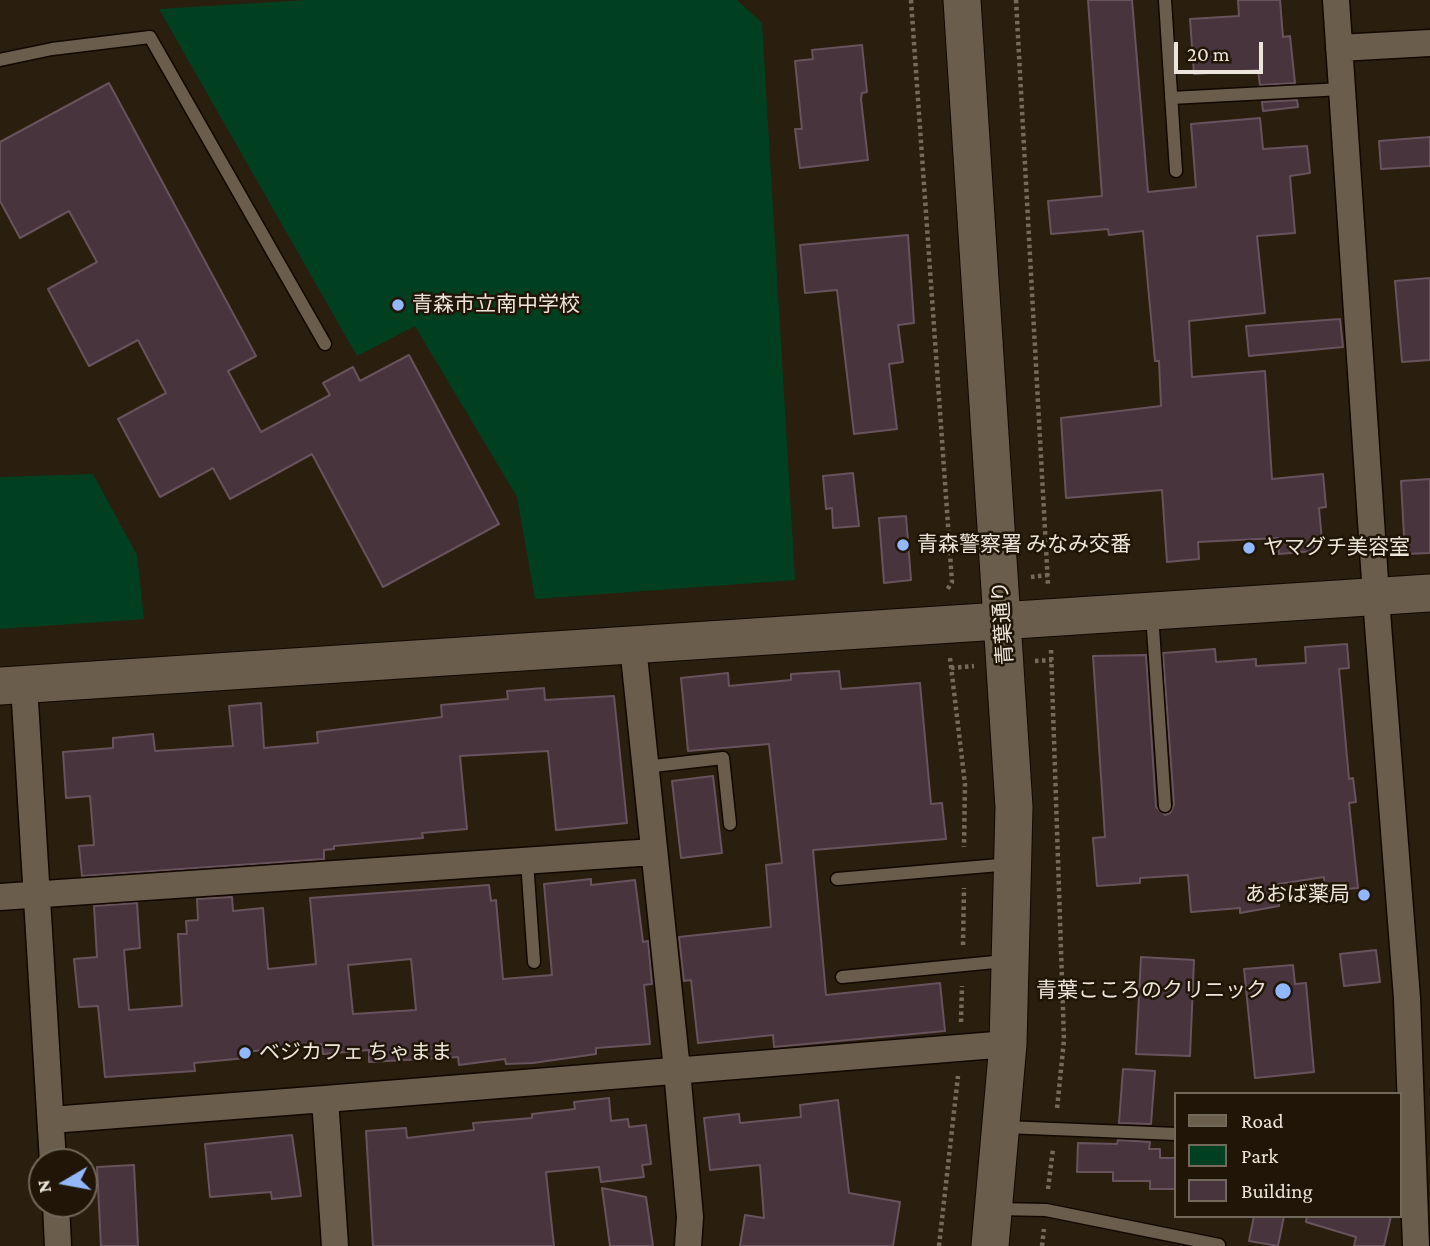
<!DOCTYPE html>
<html>
<head>
<meta charset="utf-8">
<style>
	body { margin:0 }
	#map { position:relative; width:1430px; height:1246px; overflow:hidden; background:#2a1e0f; font-family:"Crimson Pro",serif }
	canvas { display:block }
	.legend { position:absolute; left:1174px; top:1092px; width:228px; height:126px; box-sizing:border-box; background:#201506; border:2px solid #72685b; margin:0; padding:9px 12px; list-style:none; font-size:21px; color:#ede5db }
	.legend li { display:flex; align-items:center; gap:14px; height:35px }
	.legend b { width:35px; border:2px solid #72685b }
	.north { position:absolute; left:28px; top:1148px; width:70px; height:70px; box-sizing:border-box; background:#201506; border:2px solid #72685b; border-radius:50%; rotate:260deg; font-size:19px; font-weight:700; line-height:28px; text-align:center; color:#ede5db }
	.north::after { content:''; display:block; margin:auto; width:24px; height:32px; background:#93b7fd; clip-path:polygon(50% 0,100% 100%,50% 72%,0 100%) }
	.scale { position:absolute; left:1174px; top:42px; width:89px; height:32px; box-sizing:border-box; border:4px solid #ede5db; border-top:0; padding-left:9px; font-size:21px; line-height:24px; white-space:nowrap; color:#ede5db; -webkit-text-stroke:5px #201506; paint-order:stroke }
</style>
</head>
<body>
<div id="map">
<canvas width="1430" height="1246"></canvas>
<ul class="legend">
<li><b style="height:9px;background:#6a5d4c"></b>Road</li>
<li><b style="height:19px;background:#004021"></b>Park</li>
<li><b style="height:19px;background:#47343d"></b>Building</li>
</ul>
<div class="north">N</div>
<div class="scale">20 m</div>
</div>
<script>
const ctx = document.querySelector('canvas').getContext('2d');
ctx.lineJoin = 'round';
function fillPath(path, color) { ctx.fillStyle = color; ctx.fill(path, 'evenodd'); }
const shape = rows => new Path2D(rows.map(r => 'M' + r).join(''));
function strokePath(path, color, width, dash) { ctx.strokeStyle = color; ctx.lineWidth = width; ctx.lineCap = dash ? 'butt' : 'round'; ctx.setLineDash(dash || []); ctx.stroke(path); }
function drawText(font, color, halo, rows, align = 'center') {
  ctx.font = font + ' "Crimson Pro","Noto Sans JP",serif'; ctx.lineWidth = 5; ctx.setLineDash([]); ctx.textBaseline = 'middle'; ctx.strokeStyle = halo; ctx.fillStyle = color; for (const [text, x, y, turn = 0] of rows) {
    ctx.save(); ctx.translate(x, y); ctx.rotate((+turn || 0) * Math.PI / 180); ctx.textAlign = isNaN(turn) ? turn : align; if (halo) ctx.strokeText(text, 0, 0); ctx.fillText(text, 0, 0); ctx.restore();
  }
}
const green = shape([
	[305,0,737,0,762,23,795,580,535,599,517,497,415,326,357,356,159,9],
	[93,474,137,555,144,619,0,629,0,477]
]);
const building = shape([
	[1088,0,1132,0,1148,192,1196,187,1191,124,1260,118,1263,149,1307,146,1310,173,1290,176,1295,233,1257,236,1265,313,1189,321,1192,377,1265,371,1272,479,1323,474,1326,507,1319,508,1322,541,1314,541,1314,551,1279,554,1278,538,1198,542,1199,559,1167,562,1162,490,1066,498,1061,418,1161,406,1159,361,1155,361,1143,231,1109,235,1108,229,1051,234,1048,201,1102,196,1088,0],
	[1238,0,1280,0,1283,37,1290,36,1295,83,1260,85,1258,70,1194,74,1190,19,1239,16,1238,0],
	[862,45,867,92,862,93,861,99,868,160,800,168,795,129,802,129,795,61,813,59,812,50,862,45],
	[109,83,256,356,228,371,261,432,330,395,323,383,353,367,360,381,409,355,499,524,383,587,312,454,230,499,213,468,160,497,118,419,166,393,138,340,89,366,48,289,97,262,69,211,20,238,0,201,0,142,109,83],
	[1297,100,1298,107,1263,111,1262,102,1297,100],
	[1430,137,1430,166,1381,169,1379,141,1430,137],
	[908,235,914,323,898,325,903,362,889,364,897,429,854,434,837,290,805,293,800,245,908,235],
	[1430,278,1430,360,1402,362,1395,281,1430,278],
	[1340,319,1343,347,1249,356,1246,326,1340,319],
	[853,473,859,526,833,528,832,508,826,509,823,476,853,473],
	[1430,479,1430,553,1405,554,1401,481,1430,479],
	[906,516,911,580,884,583,879,518,906,516],
	[1347,644,1349,668,1339,669,1349,779,1353,778,1356,802,1349,803,1358,888,1325,891,1324,877,1278,884,1279,906,1240,913,1240,908,1191,912,1188,875,1140,878,1140,883,1097,886,1093,838,1105,837,1093,656,1146,655,1156,807,1165,815,1170,813,1174,805,1163,653,1215,649,1216,662,1256,659,1256,666,1306,663,1305,647,1347,644],
	[839,671,841,689,920,683,931,804,942,803,946,839,813,850,826,995,940,983,945,1031,774,1047,773,1035,698,1043,691,980,684,981,679,937,771,927,766,865,782,863,769,744,688,751,681,678,728,673,729,686,791,680,791,674,839,671],
	[544,688,545,700,614,696,627,823,556,830,548,751,460,756,467,829,422,833,423,838,334,846,334,849,324,850,324,859,82,876,79,846,94,845,90,796,66,798,63,752,113,748,113,738,153,734,155,751,233,746,229,706,261,703,264,748,318,743,317,732,442,717,441,705,508,699,507,691,544,688],
	[713,776,722,853,681,858,672,781,713,776],
	[591,879,591,885,635,880,643,942,648,941,652,984,644,985,650,1044,596,1048,596,1054,533,1063,506,1064,505,1059,459,1065,458,1057,369,1062,369,1050,323,1054,322,1044,245,1052,246,1058,194,1063,195,1071,105,1077,98,1006,79,1007,74,959,97,957,94,906,137,903,140,948,124,950,129,1010,182,1006,178,934,187,934,186,921,198,920,197,899,232,897,233,911,263,908,268,969,316,964,310,898,489,885,491,901,496,900,503,979,552,975,544,884,591,879],
	[411,959,416,1010,353,1014,348,965,411,959],
	[1376,950,1380,982,1344,986,1340,954,1376,950],
	[1141,957,1194,960,1190,1056,1136,1054,1141,957],
	[1293,965,1295,984,1306,983,1314,1072,1255,1078,1244,969,1293,965],
	[1123,1069,1155,1071,1151,1124,1119,1123,1123,1069],
	[609,1098,611,1121,628,1119,629,1127,646,1125,651,1164,642,1165,644,1177,601,1182,599,1167,546,1172,554,1246,373,1246,366,1131,406,1128,407,1138,474,1130,473,1123,532,1118,532,1114,575,1109,574,1102,609,1098],
	[838,1100,849,1193,900,1202,893,1246,740,1246,745,1215,764,1218,760,1165,710,1170,704,1118,739,1114,740,1123,801,1117,800,1105,838,1100],
	[292,1135,301,1196,272,1199,271,1192,210,1197,205,1144,292,1135],
	[1118,1140,1150,1142,1149,1149,1160,1149,1160,1158,1176,1158,1176,1189,1150,1189,1150,1181,1113,1181,1113,1172,1077,1172,1078,1143,1117,1144,1118,1140],
	[134,1165,138,1246,101,1246,97,1167,134,1165],
	[602,1188,646,1197,653,1246,610,1246,602,1188],
	[1254,1216,1284,1216,1278,1246,1249,1241,1254,1216],
	[1307,1216,1391,1216,1384,1246,1354,1246,1356,1237,1306,1222,1307,1216]
]);
const path = shape([
	[911,0,952,582,947,590],
	[1016,0,1048,585],
	[1031,577,1048,575],
	[1051,650,1064,1040,1057,1109],
	[950,658,965,784,964,847],
	[1035,661,1052,660],
	[951,668,974,666],
	[963,945,964,888],
	[961,1022,962,986],
	[1048,1189,1053,1149],
	[939,1246,958,1076],
	[1042,1246,1044,1229]
]);
const lane = shape([
	[1165,0,1176,171],
	[0,60,52,49,150,37,325,344],
	[1171,98,1342,89],
	[1152,614,1165,806],
	[645,767,723,758,730,824],
	[527,861,534,962],
	[837,879,1011,864],
	[842,977,1005,961],
	[1005,1127,1176,1134],
	[995,1209,1046,1210,1219,1245]
]);
const street = shape([
	[1336,0,1378,625,1407,998,1416,1246],
	[1339,48,1430,43],
	[633,646,677,1070,690,1217,688,1246],
	[24,685,53,1162],
	[0,897,653,852],
	[51,1120,325,1099],
	[56,1204,58,1246],
	[335,1246,325,1099,1008,1044]
]);
const secondary = shape([
	[962,0,1014,807,1008,1044,990,1246],
	[0,686,1430,593]
]);
const markers = [
	[398,305,7,"#93b7fd"],
	[903,545,7,"#93b7fd"],
	[1249,548,7,"#93b7fd"],
	[1364,895,7,"#93b7fd"],
	[1283,991,9,"#93b7fd"],
	[245,1053,7,"#93b7fd"]
];
const poiNames = [
	["青森市立南中学校",412,305],
	["青森警察署 みなみ交番",917,545],
	["ヤマグチ美容室",1263,548],
	["あおば薬局",1350,895,"right"],
	["青葉こころのクリニック",1267,991,"right"],
	["ベジカフェ ちゃまま",259,1053]
];
const streetNames = [
	["青葉通り",1003,623,-94]
];
fillPath(green, '#004021');
fillPath(building, '#47343d');
strokePath(building, '#68535d', 2);
strokePath(lane, '#120800', 15);
strokePath(street, '#120800', 29);
strokePath(secondary, '#120800', 39);
strokePath(path, '#756a5d', 4.5, [3.5, 3.5]);
strokePath(lane, '#6a5d4c', 12);
strokePath(street, '#6a5d4c', 26);
strokePath(secondary, '#6a5d4c', 37);
for (const [x, y, r, color] of markers) { const dot = new Path2D(); dot.arc(x, y, r, 0, 2 * Math.PI); ctx.fillStyle = color; ctx.fill(dot); strokePath(dot, '#201506', 2.5); }
drawText('21px', '#ede5db', '#201506', poiNames, 'left');
drawText('21px', '#ede5db', '#201506', streetNames);
</script>
</body>
</html>
